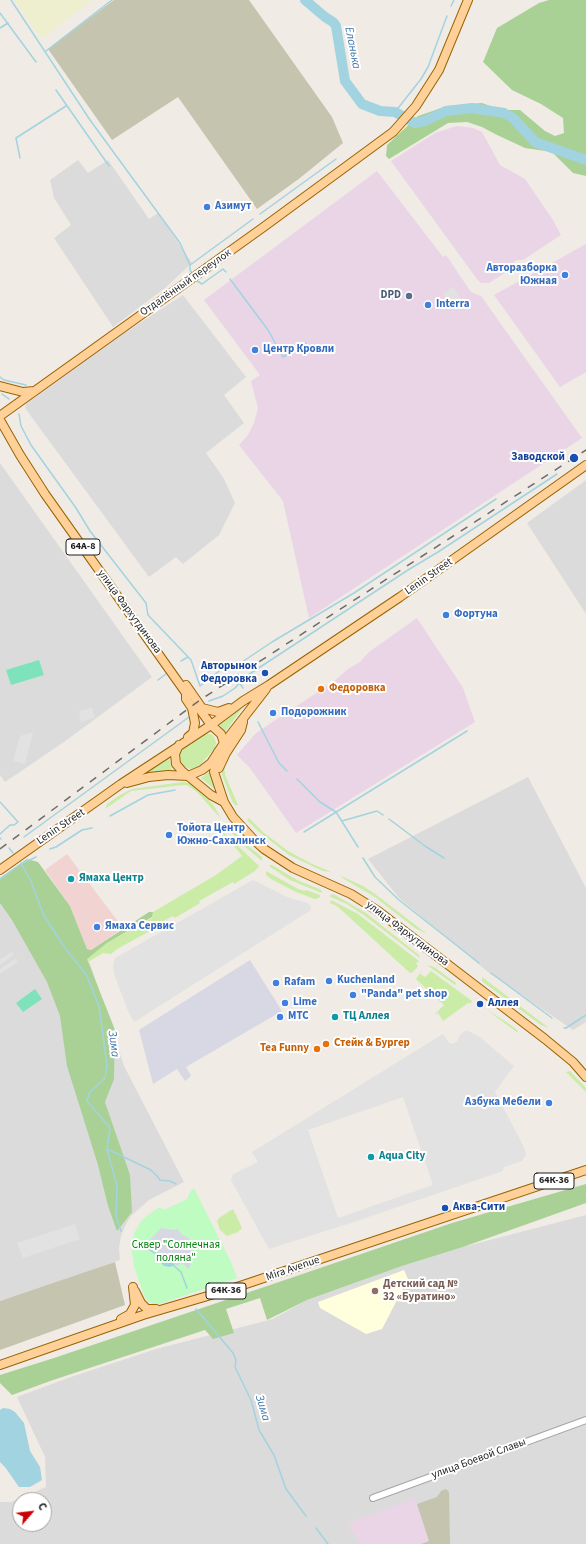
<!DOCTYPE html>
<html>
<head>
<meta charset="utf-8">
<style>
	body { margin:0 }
	#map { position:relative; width:586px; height:1544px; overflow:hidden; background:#f0ebe4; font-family:"Source Sans 3",sans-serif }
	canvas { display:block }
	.north { position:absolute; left:12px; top:1492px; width:40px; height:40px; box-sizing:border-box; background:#fff; border:1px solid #a5a5a5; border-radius:50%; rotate:62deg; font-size:11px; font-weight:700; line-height:16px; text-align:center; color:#1e1e1e }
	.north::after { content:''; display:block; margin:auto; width:14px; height:18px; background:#cc0004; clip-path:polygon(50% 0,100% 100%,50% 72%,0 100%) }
</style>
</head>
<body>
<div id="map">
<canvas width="586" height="1544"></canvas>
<div class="north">С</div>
</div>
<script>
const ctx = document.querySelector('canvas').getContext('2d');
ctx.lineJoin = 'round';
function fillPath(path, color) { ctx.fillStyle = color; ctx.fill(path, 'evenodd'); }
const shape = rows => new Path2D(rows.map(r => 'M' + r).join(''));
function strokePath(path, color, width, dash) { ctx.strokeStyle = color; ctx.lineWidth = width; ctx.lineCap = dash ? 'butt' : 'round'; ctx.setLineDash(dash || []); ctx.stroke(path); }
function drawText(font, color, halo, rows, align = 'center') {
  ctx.font = font + ' "Source Sans 3",sans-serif'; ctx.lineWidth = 4; ctx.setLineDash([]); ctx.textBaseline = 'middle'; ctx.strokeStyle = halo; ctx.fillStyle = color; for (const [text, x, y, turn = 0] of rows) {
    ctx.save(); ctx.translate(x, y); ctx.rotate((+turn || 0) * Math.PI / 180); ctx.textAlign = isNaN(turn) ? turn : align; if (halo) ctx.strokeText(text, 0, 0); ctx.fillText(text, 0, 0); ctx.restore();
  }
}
const residential = shape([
	[78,160,88,173,108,160,149,219,158,213,192,263,165,288,113,327,54,238,71,225,54,198,50,180],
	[183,295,246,377,224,395,244,423,206,453,223,477,235,503,219,535,183,564,176,557,149,577,25,408,26,404,120,336],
	[0,463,152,677,64,742,5,782,0,775],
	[586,480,586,614,527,523],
	[528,777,586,888,586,1022,573,1030,488,972,399,898,368,859],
	[0,883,64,906,91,966,124,1066,184,1182,149,1200,131,1216,126,1224,121,1236,119,1248,120,1260,79,1275,0,1301],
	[586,1215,586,1544,0,1544,0,1502,11,1502,46,1487,45,1457,17,1397,68,1378,156,1349,273,1319,307,1300,402,1266,463,1247],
	[20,1500,44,1500,44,1524,20,1524]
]);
const commercial = shape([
	[67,854,123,928,91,950,87,949,70,906,45,870]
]);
const industrial = shape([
	[457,126,473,128,482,132,500,165,525,179,553,220,561,235,523,260,517,260,514,262,514,267,489,283,481,283,477,279,391,161,435,133],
	[377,171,443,257,446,255,471,292,481,296,582,438,309,618,283,501,239,445,248,435,254,423,258,408,251,381,260,375,204,300],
	[586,244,586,372,560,387,494,295],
	[417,618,463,688,475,722,296,833,250,768,237,755,256,733,333,682,348,669,360,662,369,652],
	[415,1498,427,1530,429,1541,421,1544,360,1544,348,1523]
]);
const education = shape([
	[404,1270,408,1279,382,1329,366,1334,320,1308,318,1302]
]);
const construction = shape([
	[114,0,249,0,332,117,343,143,300,178,257,209,178,97,112,140,48,49],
	[115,1262,125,1305,0,1350,0,1301],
	[446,1489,449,1492,450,1544,421,1544,429,1541,417,1504,437,1497,441,1491]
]);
const farmland = shape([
	[14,0,92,0,41,39]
]);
const grass = shape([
	[240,707,241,710,225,732,218,723],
	[206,734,211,734,214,737,216,743,215,748,198,767,191,769,185,767,180,760,180,753,182,750,202,736],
	[169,757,172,771,142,775],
	[224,761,225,775,238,805,235,805,232,801,222,775,221,769],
	[209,772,215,787,214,789,201,778],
	[183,782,189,783,200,791,214,806,221,819,197,792,187,785,183,785,131,791,105,809,107,804,120,795,132,789],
	[249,818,264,833,288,851,310,863,331,872,323,871,289,855,258,831,247,820],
	[220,829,259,866,255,871,234,884,233,882,199,901,200,903,175,918,173,916,158,924,159,926,117,949,111,954,103,953,88,962,87,959,88,956,107,943,152,918,153,912,216,875,242,856,232,843,222,833,221,834],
	[234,832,247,845,262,857,262,861,243,845,232,833],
	[270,865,272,865,297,880,319,889,322,891,322,893,290,880,269,866],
	[266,871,298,889,305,891,306,890,320,895,320,897,315,899,296,892,271,879,266,875],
	[341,876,363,886,375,894,427,934,415,928,375,897,344,879],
	[333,894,366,913,419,955,420,958,365,916,347,904,329,896],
	[331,900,358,914,419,961,416,963,418,966,413,972,410,973,337,906,330,903],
	[427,965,434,967,456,983,455,985],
	[423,969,420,974,425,977,431,971,472,1001,471,1003,468,1003,443,1021,438,1013,434,1015,444,1005,416,979],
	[482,977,520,1006,549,1028,541,1025,491,988,482,981],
	[487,1010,508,1023,517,1030,518,1033],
	[570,1071,586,1088,586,1092,566,1072],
	[233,1209,242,1228,238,1232,227,1236,220,1230,217,1221,219,1218]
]);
const forest = shape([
	[549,0,586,0,586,176,573,173,552,152,525,148,495,134,482,127,467,122,448,123,389,159,386,156,387,145,418,116,447,106,482,103,501,110,520,110,545,131,555,136,564,133,563,118,541,104,512,90,483,62,497,28,539,3],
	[27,859,38,862,70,906,87,949,91,950,149,912,153,912,152,917,107,943,87,959,115,1030,114,1079,105,1102,130,1175,132,1212,117,1231,108,1206,98,1165,67,1066,60,1016,47,982,12,920,0,903,0,878],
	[586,1184,586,1203,463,1247,402,1266,307,1300,267,1320,260,1298,226,1309,234,1333,213,1339,205,1330,53,1380,12,1395,0,1383,0,1375,54,1358,279,1282,452,1223]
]);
const park = shape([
	[194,1188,232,1264,237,1278,159,1304,154,1304,147,1301,143,1293,134,1266,132,1253,134,1233,142,1220,152,1212,160,1207,164,1210,187,1199,190,1192]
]);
const pitch = shape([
	[39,660,44,675,11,685,6,670],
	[35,989,42,999,23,1012,16,1003]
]);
const parking = shape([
	[453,287,461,300,452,307,443,294],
	[92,708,95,718,81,722,79,711],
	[33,732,25,764,13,761,20,736],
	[253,880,287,897,308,903,311,907,311,910,134,1022,128,1011,114,974,113,966,115,958],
	[12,952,14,955,0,965,0,959],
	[16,958,18,962,0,974,0,969],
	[466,1030,480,1037,514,1066,495,1092,524,1147,526,1155,522,1161,504,1167,503,1171,342,1226,340,1222,341,1226,269,1249,231,1180,233,1174,258,1162,252,1152,443,1034,450,1044,457,1042,460,1035],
	[403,1097,433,1185,338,1218,308,1130],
	[75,1224,80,1239,23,1258,17,1243]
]);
const plaza = shape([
	[250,960,282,1011,186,1067,191,1076,185,1081,177,1069,153,1084,139,1030],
	[161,1228,174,1230,179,1229,179,1232,186,1237,190,1238,189,1241,193,1256,189,1269,182,1263,177,1266,156,1251,155,1245,149,1241]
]);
const water = shape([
	[157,1252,175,1265,170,1267,164,1266,158,1260],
	[3,1408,10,1409,15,1412,24,1423,30,1451,40,1467,42,1480,30,1487,19,1487,5,1467,0,1462,0,1410]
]);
const stream = shape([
	[11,0,90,120,180,243,190,265,190,270,192,273],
	[451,6,454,0],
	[0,13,36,62],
	[0,28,8,23],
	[46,51,112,0],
	[56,90,109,166],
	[395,112,421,79,428,67,447,16],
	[20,158,16,138,66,106],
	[260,214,336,159],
	[190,265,253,219],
	[230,279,268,330,283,357,306,343],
	[197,281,202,284,223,269,226,272],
	[0,377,4,380,26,385],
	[2,394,9,399],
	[19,414,21,426,31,445,76,508,90,531,146,603,148,615,191,660,200,686,223,668,230,670,272,642,354,593,496,499],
	[181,661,188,657],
	[158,680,167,673],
	[238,681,243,688],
	[209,701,223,696,235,688,245,677,408,570,438,552,557,474],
	[258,722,279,763,287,771],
	[297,779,320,802,336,812,358,847],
	[0,802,18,822,14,825,10,825,0,834],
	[110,816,148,795,175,790],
	[389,819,425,846,444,858],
	[342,821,377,811,383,815],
	[304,832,467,731],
	[24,837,189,717],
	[0,838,1,839],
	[9,848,13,853],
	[50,849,56,847,82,830,92,828],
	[363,858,375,877,399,900,479,963],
	[21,863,30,879,44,916,65,948,86,974,99,1006,107,1066,105,1078,89,1093,87,1101,110,1128,107,1149,117,1186,116,1216,121,1231],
	[0,879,21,864,36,857],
	[491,973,552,1018],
	[564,1028,566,1028,586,1015],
	[107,1149,151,1170,157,1176,160,1180,170,1181,176,1184],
	[133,1239,158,1255],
	[173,1265,181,1272,187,1288],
	[196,1309,233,1353,236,1360,235,1367,251,1400,259,1430,274,1455,286,1489,306,1516],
	[316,1528,328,1544]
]);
const river = shape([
	[305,0,325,17,333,22,336,26,345,81,362,104,380,111,395,112,415,123,425,121,446,111,472,108,504,113,513,118,535,142,586,160]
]);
const minor = shape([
	[373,1498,586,1420]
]);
const major = shape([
	[0,386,23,392,34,391],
	[0,416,265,226,393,132,416,106,439,70,468,0],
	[0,420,20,455,45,494,186,693,186,699,192,708,195,723,193,733,188,737],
	[186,685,202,708,218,712,229,708],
	[198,707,211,725,221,734,224,743],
	[179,745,175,754,176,764,182,771,211,795,224,802],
	[218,752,214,772,224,802,233,817,254,840,264,849,293,868,351,894,378,911,545,1039,573,1062,586,1077],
	[219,768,226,753,241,730,243,722],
	[127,783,149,777,168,775,188,776,202,770,211,763,224,743,266,689],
	[0,870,121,784,211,725,243,701,269,685,400,597,586,465],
	[135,1291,141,1303,147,1309,156,1309],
	[121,1319,130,1314,135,1305,133,1287],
	[0,1365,143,1315,228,1290,586,1170]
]);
const rail = shape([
	[0,849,200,700,586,450]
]);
const markers = [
	[207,207,4,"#3f7fe0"],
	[565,275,4,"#3f7fe0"],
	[409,296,4,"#5c6f8a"],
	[428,305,4,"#3f7fe0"],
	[255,350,4,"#3f7fe0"],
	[574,458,5,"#1a4fb4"],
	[446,615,4,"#3f7fe0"],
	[265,673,4,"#1a4fb4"],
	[321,689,4,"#e8710a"],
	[273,713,4,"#3f7fe0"],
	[169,835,4,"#3f7fe0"],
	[71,879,4,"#0f9aa8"],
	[97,927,4,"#3f7fe0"],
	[329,981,4,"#3f7fe0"],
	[276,983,4,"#3f7fe0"],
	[353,995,4,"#3f7fe0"],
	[285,1003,4,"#3f7fe0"],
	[480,1004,4,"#1a4fb4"],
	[280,1017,4,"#3f7fe0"],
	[335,1017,4,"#0f9aa8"],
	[326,1044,4,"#e8710a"],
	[317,1049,4,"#e8710a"],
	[549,1103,4,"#3f7fe0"],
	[371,1157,4,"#0f9aa8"],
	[445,1208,4,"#1a4fb4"],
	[375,1291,4,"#8d6e63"]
];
const shields = [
	[83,547,34],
	[554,1181,40],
	[226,1291,40]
];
const shieldNames = [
	["64А-8",83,547],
	["64К-36",554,1181],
	["64К-36",226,1291]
];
const shopNames = [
	["Азимут",215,207],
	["Авторазборка",557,269,"right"],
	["Южная",557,282,"right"],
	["Interra",436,305],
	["Центр Кровли",263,350],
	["Фортуна",454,615],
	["Подорожник",281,713],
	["Тойота Центр",177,829],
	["Южно-Сахалинск",177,842],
	["Ямаха Сервис",105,927],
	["Kuchenland",337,981],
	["Rafam",284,983],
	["\"Panda\" pet shop",361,995],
	["Lime",293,1003],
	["МТС",288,1017],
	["Азбука Мебели",541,1103,"right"]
];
const streetNames = [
	["Отдалённый переулок",186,283,-35],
	["Lenin Street",429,577,-35],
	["улица Фархутдинова",129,612,54],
	["Lenin Street",61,827,-34],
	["улица Фархутдинова",407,934,37],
	["Mira Avenue",293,1269,-19],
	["улица Боевой Славы",479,1459,-20]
];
const serviceNames = [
	["DPD",401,296]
];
const transitNames = [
	["Заводской",565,458],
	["Авторынок",257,667],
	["Федоровка",257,680],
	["Аллея",488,1004,"left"],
	["Аква-Сити",453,1208,"left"]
];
const foodNames = [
	["Федоровка",329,689],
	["Стейк & Бургер",334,1044],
	["Tea Funny",309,1049,"right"]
];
const cultureNames = [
	["Ямаха Центр",79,879],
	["ТЦ Аллея",343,1017],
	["Aqua City",379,1157]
];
const parkNames = [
	["Сквер \"Солнечная",176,1246],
	["поляна\"",176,1259]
];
const educationNames = [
	["Детский сад №",383,1285],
	["32 «Буратино»",383,1298]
];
const waterNames = [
	["Еланька",352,48,79],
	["Зима",113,1044,82],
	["Зима",262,1408,73]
];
fillPath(residential, '#dcdbdb');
fillPath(commercial, '#f1d3d2');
fillPath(industrial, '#e9d5e6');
fillPath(education, '#fffedd');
fillPath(construction, '#c5c4af');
fillPath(farmland, '#eeefce');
fillPath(grass, '#caeca7');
fillPath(forest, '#a9d196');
fillPath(park, '#befcc2');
fillPath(pitch, '#7ee3ba');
fillPath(parking, '#e2e2e2');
fillPath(plaza, '#d8d8e5');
fillPath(water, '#a2d3e0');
strokePath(stream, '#a2d3e0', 1.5);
strokePath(river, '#a2d3e0', 10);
strokePath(minor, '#a5a5a5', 8);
strokePath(major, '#986300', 10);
strokePath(minor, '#fff', 6);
strokePath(major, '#ffd199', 8);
strokePath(rail, '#6c6c6c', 1.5, [8, 8]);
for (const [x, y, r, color] of markers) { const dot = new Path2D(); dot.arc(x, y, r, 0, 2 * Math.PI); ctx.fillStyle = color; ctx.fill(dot); strokePath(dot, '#fff', 1.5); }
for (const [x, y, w] of shields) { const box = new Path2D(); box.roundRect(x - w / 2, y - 8, w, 16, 3); ctx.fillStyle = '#fff'; ctx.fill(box); strokePath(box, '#1e1e1e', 1); }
drawText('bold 10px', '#1e1e1e', null, shieldNames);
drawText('bold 11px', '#366cbe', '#fff', shopNames, 'left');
drawText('11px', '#1e1e1e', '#fff', streetNames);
drawText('bold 11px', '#4e5e75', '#fff', serviceNames, 'right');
drawText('bold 11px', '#164399', '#fff', transitNames, 'right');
drawText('bold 11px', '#c56008', '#fff', foodNames, 'left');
drawText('bold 11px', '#0d838f', '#fff', cultureNames, 'left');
drawText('11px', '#06820e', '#fff', parkNames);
drawText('bold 11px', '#785e54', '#fff', educationNames, 'left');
drawText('italic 12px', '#4379ab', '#fff', waterNames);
</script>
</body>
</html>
